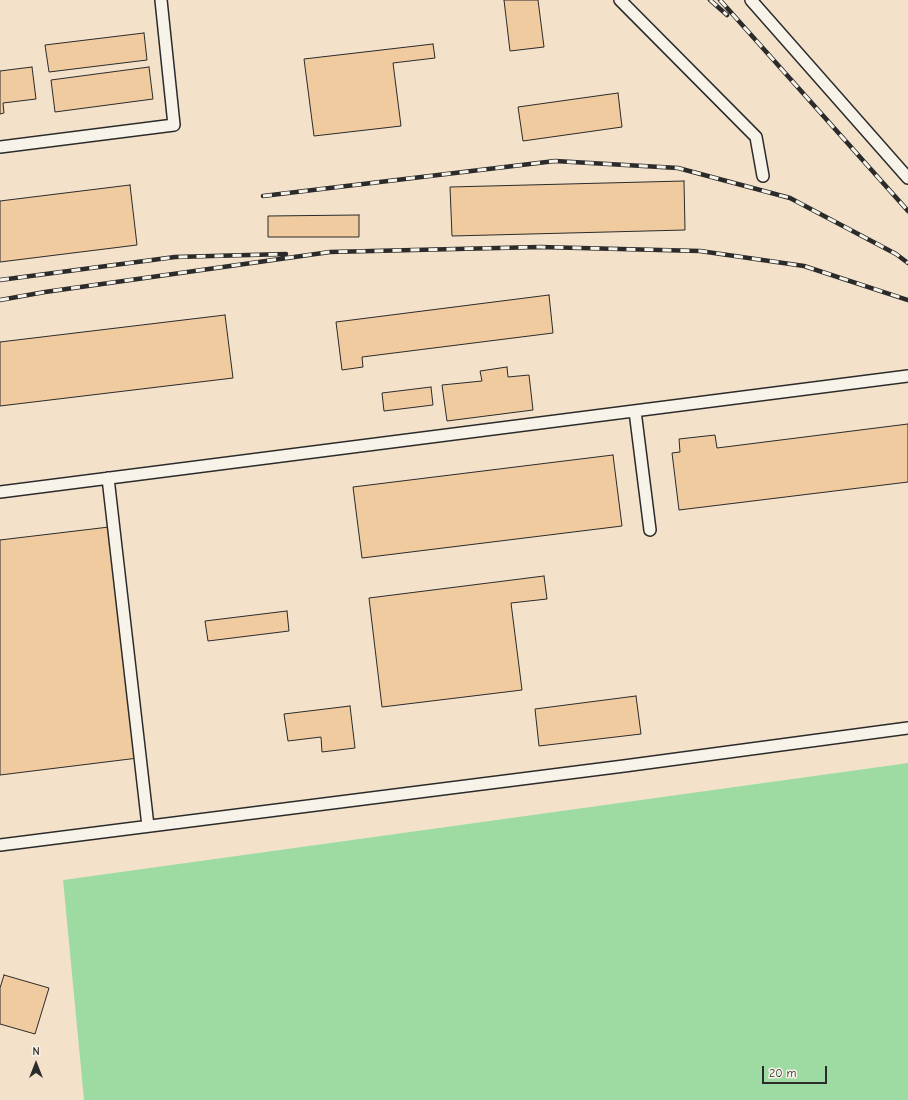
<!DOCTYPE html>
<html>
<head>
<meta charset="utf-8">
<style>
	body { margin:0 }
	#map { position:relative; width:908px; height:1100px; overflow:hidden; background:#f6ebda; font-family:"Comic Neue",sans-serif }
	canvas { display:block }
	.north { position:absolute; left:16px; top:1044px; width:40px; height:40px; -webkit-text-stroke:3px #f7f3e8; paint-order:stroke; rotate:0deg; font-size:11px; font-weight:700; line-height:16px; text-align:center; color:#2b2b2b }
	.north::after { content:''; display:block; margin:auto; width:14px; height:18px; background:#2b2b2b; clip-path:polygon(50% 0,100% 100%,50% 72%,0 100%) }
	.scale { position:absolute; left:762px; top:1066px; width:65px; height:18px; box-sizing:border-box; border:2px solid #2b2b2b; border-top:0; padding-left:5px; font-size:12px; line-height:14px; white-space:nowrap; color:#2b2b2b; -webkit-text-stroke:3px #f7f3e8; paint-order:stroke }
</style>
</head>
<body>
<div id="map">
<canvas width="908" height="1100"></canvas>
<div class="north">N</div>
<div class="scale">20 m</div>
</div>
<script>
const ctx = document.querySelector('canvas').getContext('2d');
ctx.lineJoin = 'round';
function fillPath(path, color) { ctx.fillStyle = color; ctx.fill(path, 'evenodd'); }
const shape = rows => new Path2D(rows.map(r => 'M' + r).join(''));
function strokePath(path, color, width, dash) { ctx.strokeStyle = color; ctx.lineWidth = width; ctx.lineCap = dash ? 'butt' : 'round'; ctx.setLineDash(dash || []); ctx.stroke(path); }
const built = shape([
	[0,0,908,0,908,763,63,880,84,1100,0,1100]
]);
const green = shape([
	[908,763,908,1100,84,1100,63,880]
]);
const building = shape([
	[504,0,538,0,544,47,510,51,504,0],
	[144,33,147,60,49,72,45,45,144,33],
	[433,44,435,58,393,63,401,126,314,136,304,59,433,44],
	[32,67,36,99,3,103,4,113,0,114,0,71,32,67],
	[149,67,153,99,55,112,51,80,149,67],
	[618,93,622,127,523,141,518,107,618,93],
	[684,181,685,230,452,236,450,187,684,181],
	[130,185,137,245,0,262,0,201,130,185],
	[359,215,359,237,268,237,268,216,359,215],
	[549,295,553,333,362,357,363,367,342,370,336,322,549,295],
	[225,315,233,378,0,406,0,342,225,315],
	[507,367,508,377,529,375,533,410,447,421,442,385,482,381,480,371,507,367],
	[431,387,433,405,384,411,382,393,431,387],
	[908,424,908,482,679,510,672,453,680,452,679,439,715,435,717,448,908,424],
	[613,455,622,526,362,558,353,487,613,455],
	[109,527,138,758,0,775,0,540,109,527],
	[544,576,547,599,511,603,522,690,382,707,369,598,544,576],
	[287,611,289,631,208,641,205,621,287,611],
	[636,696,641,734,539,746,535,709,636,696],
	[350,706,355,748,322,752,321,737,288,741,284,714,350,706],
	[4,975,49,988,35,1034,0,1024,0,988,4,975]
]);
const lane = shape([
	[620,0,756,137,763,176],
	[751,0,908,178],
	[0,147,174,125,161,0],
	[635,411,650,530],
	[108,478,148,826],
	[0,492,908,376],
	[0,845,624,766,908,728]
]);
const rail = shape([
	[710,0,727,15],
	[720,0,908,211],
	[263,196,555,161,678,168,790,198,896,254,908,263],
	[0,280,175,257,286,254],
	[0,300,45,292,330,252,540,247,700,251,804,266,908,300]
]);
fillPath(built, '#f4e1c9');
fillPath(green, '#9ddba3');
fillPath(building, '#f0cba0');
strokePath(building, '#2b2b2b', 1);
strokePath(lane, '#2b2b2b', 14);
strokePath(lane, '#f7f3e8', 11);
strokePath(rail, '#2b2b2b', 4.5);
strokePath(rail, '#f7f3e8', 3, [9]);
</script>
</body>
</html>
